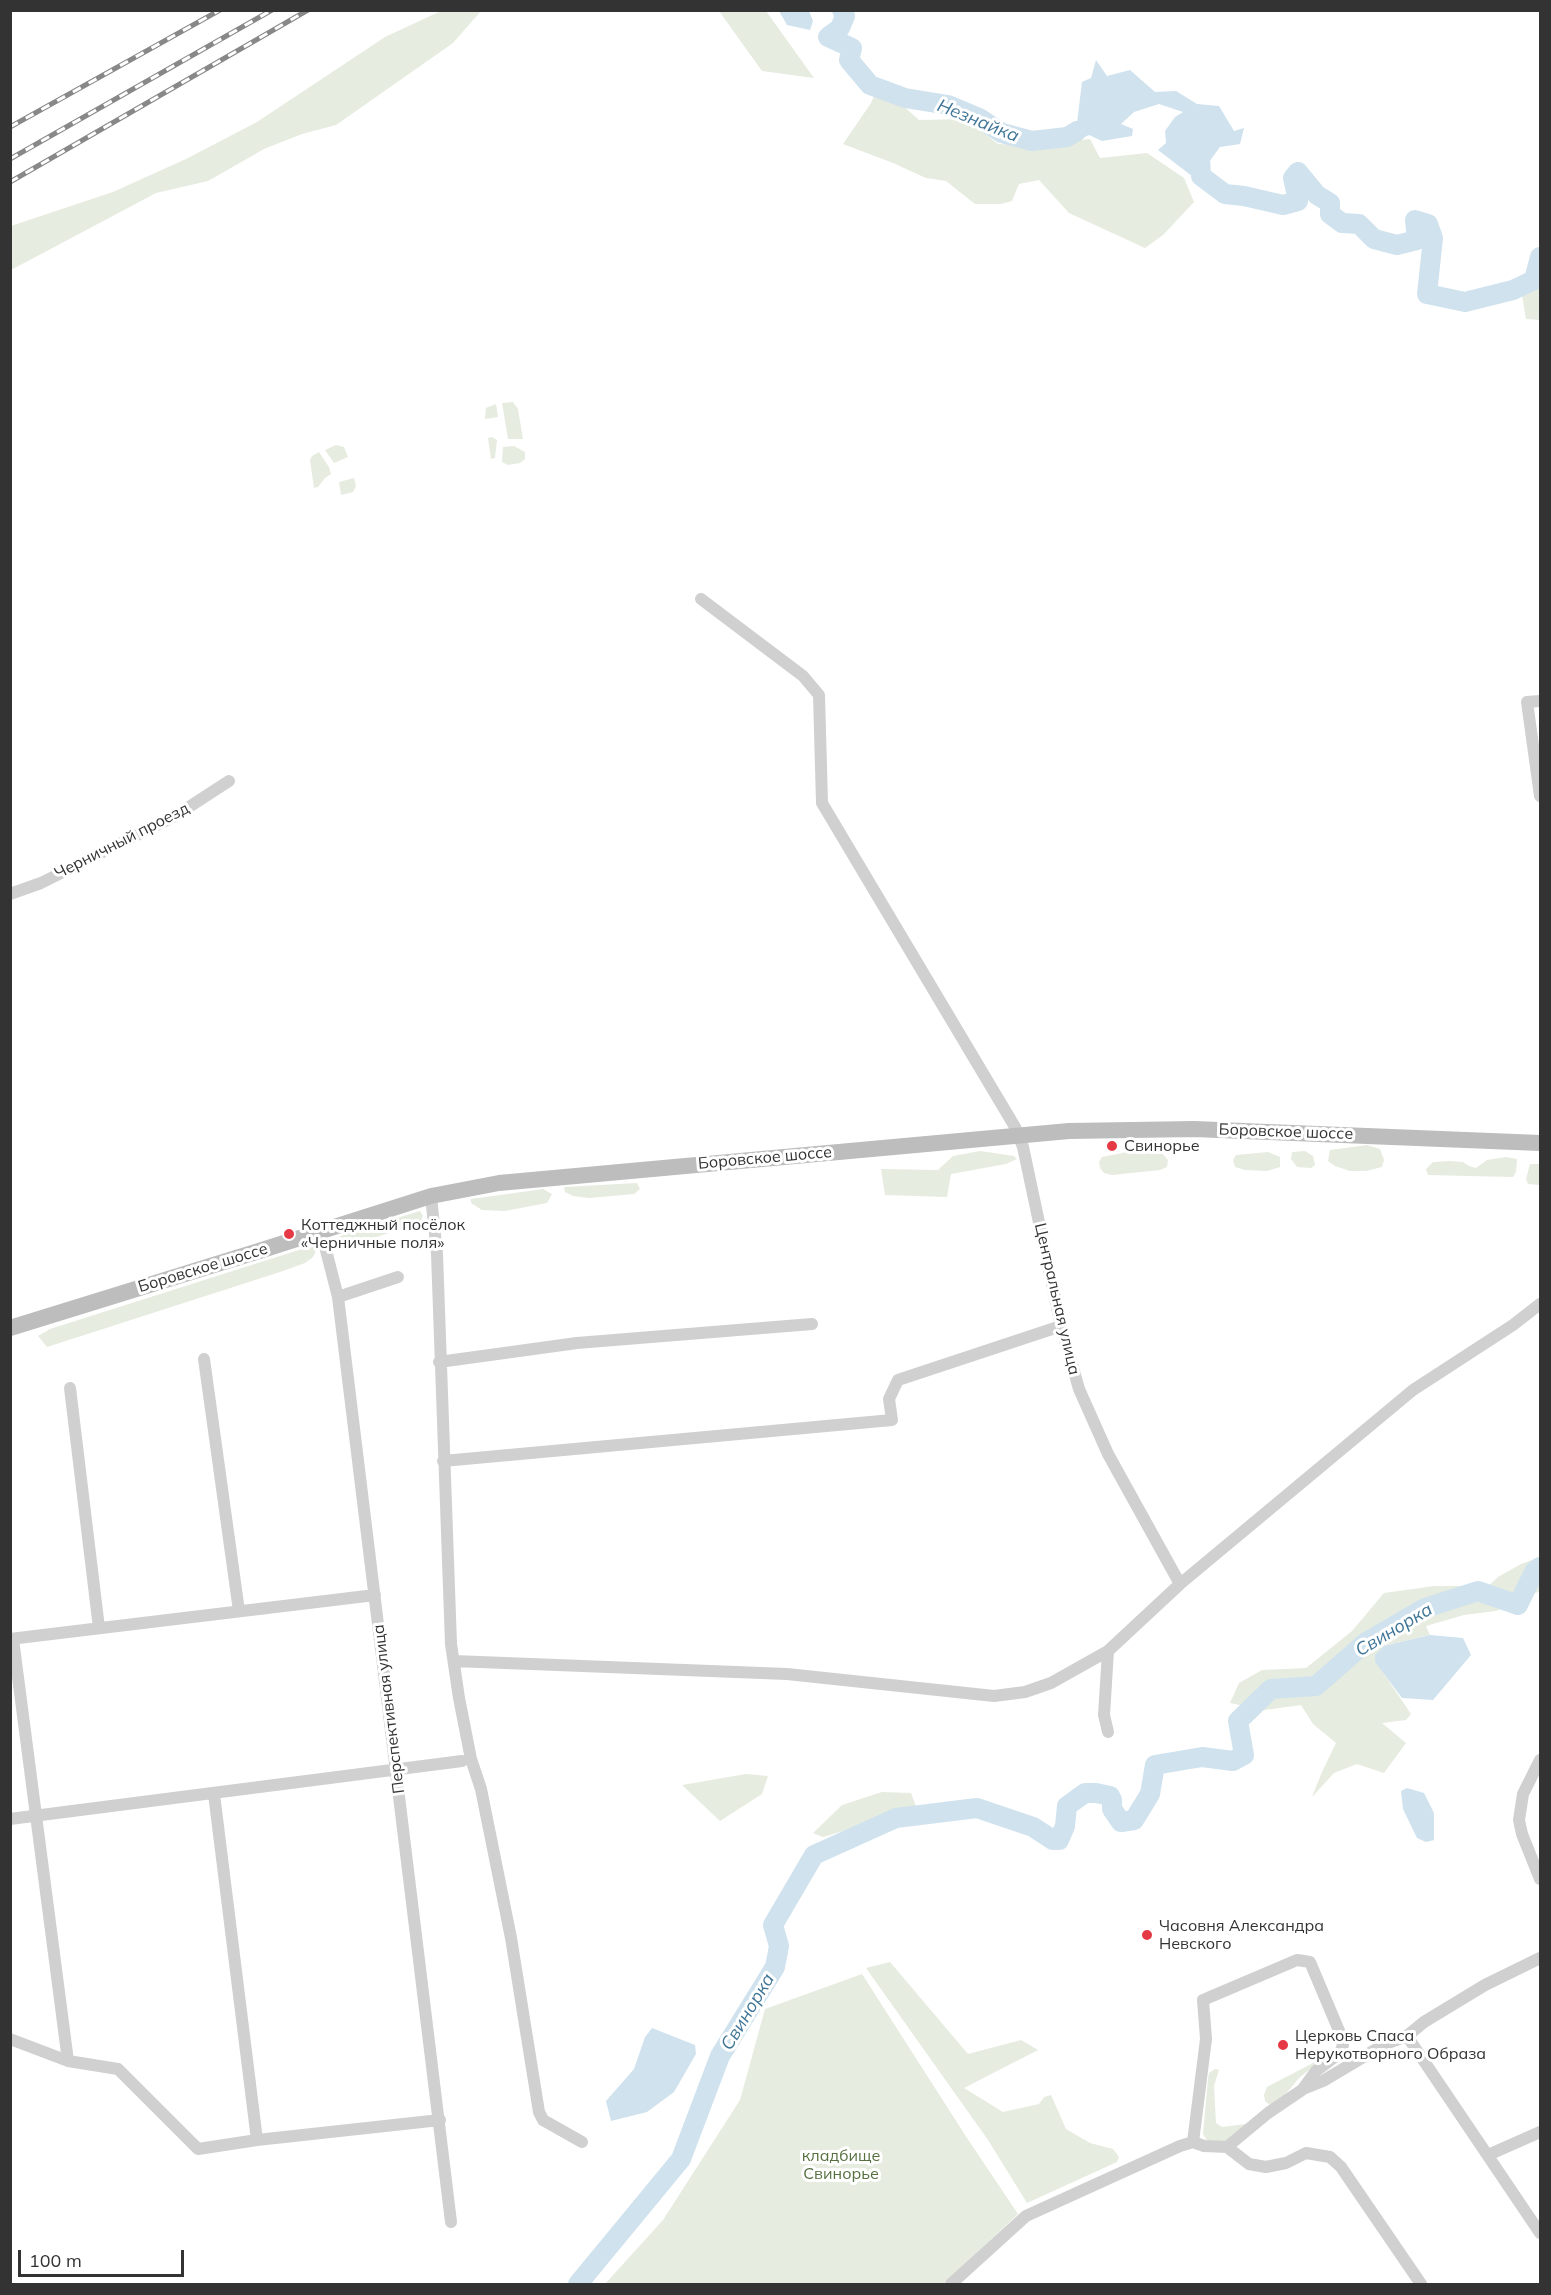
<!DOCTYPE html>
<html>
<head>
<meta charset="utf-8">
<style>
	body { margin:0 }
	#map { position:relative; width:1551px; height:2295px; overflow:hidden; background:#fff; font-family:Mulish,sans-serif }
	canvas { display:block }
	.frame { position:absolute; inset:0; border:12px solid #333; pointer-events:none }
	.scale { position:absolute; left:18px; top:2250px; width:166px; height:27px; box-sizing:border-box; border:3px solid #333; border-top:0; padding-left:8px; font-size:18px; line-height:21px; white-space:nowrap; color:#333; -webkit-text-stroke:4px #fff; paint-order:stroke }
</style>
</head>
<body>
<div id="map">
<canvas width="1551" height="2295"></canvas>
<div class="frame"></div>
<div class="scale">100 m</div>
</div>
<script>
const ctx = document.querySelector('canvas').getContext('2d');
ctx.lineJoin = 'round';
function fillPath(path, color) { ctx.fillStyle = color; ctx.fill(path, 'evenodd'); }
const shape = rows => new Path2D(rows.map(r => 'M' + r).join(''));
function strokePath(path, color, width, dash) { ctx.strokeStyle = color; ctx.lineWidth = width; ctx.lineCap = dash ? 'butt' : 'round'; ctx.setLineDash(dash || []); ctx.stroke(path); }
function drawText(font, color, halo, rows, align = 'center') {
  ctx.font = font + ' Mulish,sans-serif'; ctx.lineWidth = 6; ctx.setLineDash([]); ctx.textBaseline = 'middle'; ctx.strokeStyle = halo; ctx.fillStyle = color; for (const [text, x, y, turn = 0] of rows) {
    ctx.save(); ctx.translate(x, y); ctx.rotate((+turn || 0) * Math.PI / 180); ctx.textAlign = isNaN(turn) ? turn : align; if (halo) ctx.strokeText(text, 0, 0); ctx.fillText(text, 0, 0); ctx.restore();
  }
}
const green = shape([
	[441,11,481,11,453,43,336,125,302,134,264,149,208,181,156,193,11,270,11,226,113,192,186,159,257,122,385,37],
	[719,11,766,11,814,78,762,71],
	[875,94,900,103,919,120,966,119,998,144,1028,145,1090,139,1100,158,1147,153,1184,178,1194,202,1163,235,1145,248,1069,213,1039,180,1019,184,1012,201,1001,204,975,204,946,181,926,178,893,163,843,144,871,103],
	[1540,267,1540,320,1526,319,1519,277],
	[513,402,518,409,523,439,508,439,502,403],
	[496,404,498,417,485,419,486,408],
	[492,437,497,440,495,458,491,459,488,438],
	[336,445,344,447,348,457,334,463,325,450],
	[514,446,525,452,525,459,520,463,508,465,502,462,503,447],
	[319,452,329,467,331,474,325,478,318,487,314,488,310,460,312,456],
	[354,478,356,486,353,492,341,495,339,482],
	[1367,1145,1380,1149,1384,1160,1382,1167,1366,1171,1350,1171,1335,1166,1328,1161,1330,1150],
	[980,1151,1014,1156,1017,1159,1006,1164,951,1174,947,1197,885,1195,881,1169,938,1170,953,1156],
	[1305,1151,1313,1156,1315,1165,1311,1168,1297,1167,1291,1159,1292,1152],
	[1127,1152,1161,1152,1168,1160,1167,1167,1160,1170,1112,1175,1104,1173,1100,1168,1099,1162,1102,1157],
	[1268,1152,1280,1157,1280,1167,1267,1171,1245,1170,1235,1167,1233,1160,1236,1155],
	[1506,1157,1517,1159,1516,1172,1513,1177,1428,1175,1426,1169,1433,1162,1451,1161,1463,1162,1469,1166,1476,1168,1487,1160],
	[1530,1164,1540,1164,1540,1185,1528,1184,1526,1179],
	[637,1183,640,1189,634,1194,589,1198,573,1196,565,1192,564,1187],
	[543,1189,552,1194,547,1203,505,1211,482,1210,471,1203,471,1199],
	[420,1211,423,1216,420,1223,342,1248,335,1246,335,1239,347,1233],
	[313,1247,316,1251,313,1257,305,1263,280,1272,47,1347,38,1336,50,1329,305,1248],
	[1540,1557,1540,1591,1496,1611,1464,1615,1426,1626,1430,1635,1384,1646,1376,1662,1411,1714,1406,1720,1382,1723,1406,1743,1384,1773,1357,1764,1334,1773,1312,1797,1322,1772,1336,1743,1313,1724,1301,1705,1265,1710,1230,1703,1239,1683,1262,1670,1306,1668,1352,1631,1384,1593,1434,1586,1459,1586,1476,1598,1498,1577,1521,1564],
	[746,1774,768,1776,762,1794,720,1821,682,1785],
	[882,1792,911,1793,917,1809,823,1837,813,1833,842,1805],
	[890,1962,968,2054,1021,2040,1038,2050,964,2088,1003,2112,1039,2104,1044,2097,1051,2095,1066,2129,1090,2143,1113,2149,1119,2157,1117,2162,1027,2203,988,2140,866,1968],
	[862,1974,967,2138,1018,2214,943,2284,605,2284,663,2220,740,2100,765,2009],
	[1332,2053,1300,2077,1278,2103,1270,2105,1265,2101,1264,2095,1267,2087],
	[1215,2069,1219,2070,1214,2086,1216,2123,1222,2127,1246,2124,1251,2127,1222,2143,1208,2142,1203,2134,1208,2079,1209,2073]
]);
const water = shape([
	[779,11,809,11,813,21,810,30,787,25],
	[1096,60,1107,76,1130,70,1155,92,1176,91,1197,104,1219,106,1234,131,1244,128,1240,144,1220,147,1206,166,1206,180,1201,183,1158,150,1166,143,1165,131,1175,117,1183,112,1159,104,1134,112,1121,124,1133,129,1132,136,1102,141,1089,135,1077,140,1055,142,1053,135,1077,123,1082,82,1091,78],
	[1430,1635,1463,1638,1471,1655,1433,1700,1402,1698,1375,1662,1375,1655,1384,1646],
	[1407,1788,1424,1793,1434,1813,1434,1840,1426,1842,1417,1838,1403,1809,1401,1791],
	[652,2028,695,2045,696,2054,674,2092,647,2112,611,2121,606,2101,634,2069,645,2037]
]);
const river = shape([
	[842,10,845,16,840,28,828,37,852,48,849,60,870,85,905,98,948,105,979,118,1002,133,1032,141,1067,137,1077,131],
	[1200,157,1201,176,1225,194,1244,196,1283,205,1298,201,1293,178,1298,172,1317,195,1330,203,1330,214,1342,223,1359,224,1374,239,1397,245,1417,240,1415,220,1428,224,1433,238,1427,294,1465,302,1513,290,1534,280,1540,257],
	[578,2284,681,2159,720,2056,775,1967,779,1946,773,1925,814,1855,896,1818,977,1808,1033,1827,1053,1840,1059,1840,1065,1826,1067,1806,1085,1793,1096,1793,1110,1796,1112,1800,1112,1809,1121,1822,1134,1820,1150,1794,1155,1765,1202,1757,1233,1761,1244,1755,1238,1721,1271,1689,1316,1686,1365,1643,1425,1608,1478,1591,1518,1605,1534,1572,1540,1567]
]);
const minor = shape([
	[701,599,803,676,819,695,822,803,1015,1127,1023,1147,1061,1326,1079,1389,1108,1454,1180,1584],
	[1540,701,1527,702,1540,796],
	[10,894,41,883,175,816,229,781],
	[431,1196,437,1254,451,1644,459,1698,471,1759,481,1789,511,1938,539,2112,543,2120,582,2142],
	[321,1231,338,1297,451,2222],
	[338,1297,398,1277],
	[204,1359,239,1611],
	[439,1362,577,1343,812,1324],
	[70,1388,99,1628],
	[443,1461,892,1420,889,1399,898,1380,1061,1326],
	[10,1639,375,1595],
	[13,1639,68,2061],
	[454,1661,787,1674,994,1696,1025,1692,1051,1683,1108,1651,1180,1584,1413,1390,1513,1325,1540,1304],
	[1108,1732,1104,1715,1108,1651],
	[1540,1760,1523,1794,1519,1820,1522,1834,1540,1879],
	[214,1794,257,2140],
	[10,1819,462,1761],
	[1407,2036,1540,2233],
	[10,2039,68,2061,118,2069,198,2149,257,2140,440,2120],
	[1303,2089,1323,2081,1385,2044,1407,2036,1424,2022,1485,1985,1540,1958],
	[1227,2147,1249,2164,1266,2167,1286,2163,1306,2153,1330,2157,1341,2167,1421,2284],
	[1488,2155,1540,2132],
	[951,2284,1026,2216,1180,2146,1193,2142,1204,2146,1227,2147,1268,2113,1302,2090,1316,2071,1340,2053,1343,2045,1340,2033,1310,1962,1297,1960,1203,2000,1206,2039,1193,2142]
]);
const secondary = shape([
	[10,1328,259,1251,431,1196,499,1183,1069,1131,1194,1129,1540,1143]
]);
const rail = shape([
	[10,127,220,10],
	[10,159,272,10],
	[10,182,308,10]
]);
const markers = [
	[1112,1146,6,"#e63946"],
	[289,1234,6,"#e63946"],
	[1147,1935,6,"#e63946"],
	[1283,2045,6,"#e63946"]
];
const streetNames = [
	["Черничный проезд",122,841,-27],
	["Боровское шоссе",1286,1132,2],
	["Боровское шоссе",765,1158,-5],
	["Боровское шоссе",203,1268,-17],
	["Центральная улица",1057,1299,77],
	["Перспективная улица",389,1709,-97]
];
const poiNames = [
	["Свинорье",1124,1146],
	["Коттеджный посёлок",301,1225],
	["«Черничные поля»",301,1243],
	["Часовня Александра",1159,1926],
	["Невского",1159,1944],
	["Церковь Спаса",1295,2036],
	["Нерукотворного Образа",1295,2054]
];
const parkNames = [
	["кладбище",841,2156],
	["Свинорье",841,2174]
];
const waterNames = [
	["Незнайка",978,121,22],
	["Свинорка",1394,1630,-31],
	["Свинорка",748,2012,-59]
];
fillPath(green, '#e6ecdf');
fillPath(water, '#cfe2ee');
strokePath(river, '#cfe2ee', 20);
strokePath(minor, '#d0d0d0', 12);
strokePath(secondary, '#bdbdbd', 16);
strokePath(rail, '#888', 5);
strokePath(rail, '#fff', 3, [9]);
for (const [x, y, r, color] of markers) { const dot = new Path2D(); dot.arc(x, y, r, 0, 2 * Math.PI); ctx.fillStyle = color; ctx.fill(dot); strokePath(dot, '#fff', 2); }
drawText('16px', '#333', '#fff', streetNames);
drawText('16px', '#333', '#fff', poiNames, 'left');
drawText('16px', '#56703f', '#fff', parkNames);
drawText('italic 18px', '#3f7597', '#fff', waterNames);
</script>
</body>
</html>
